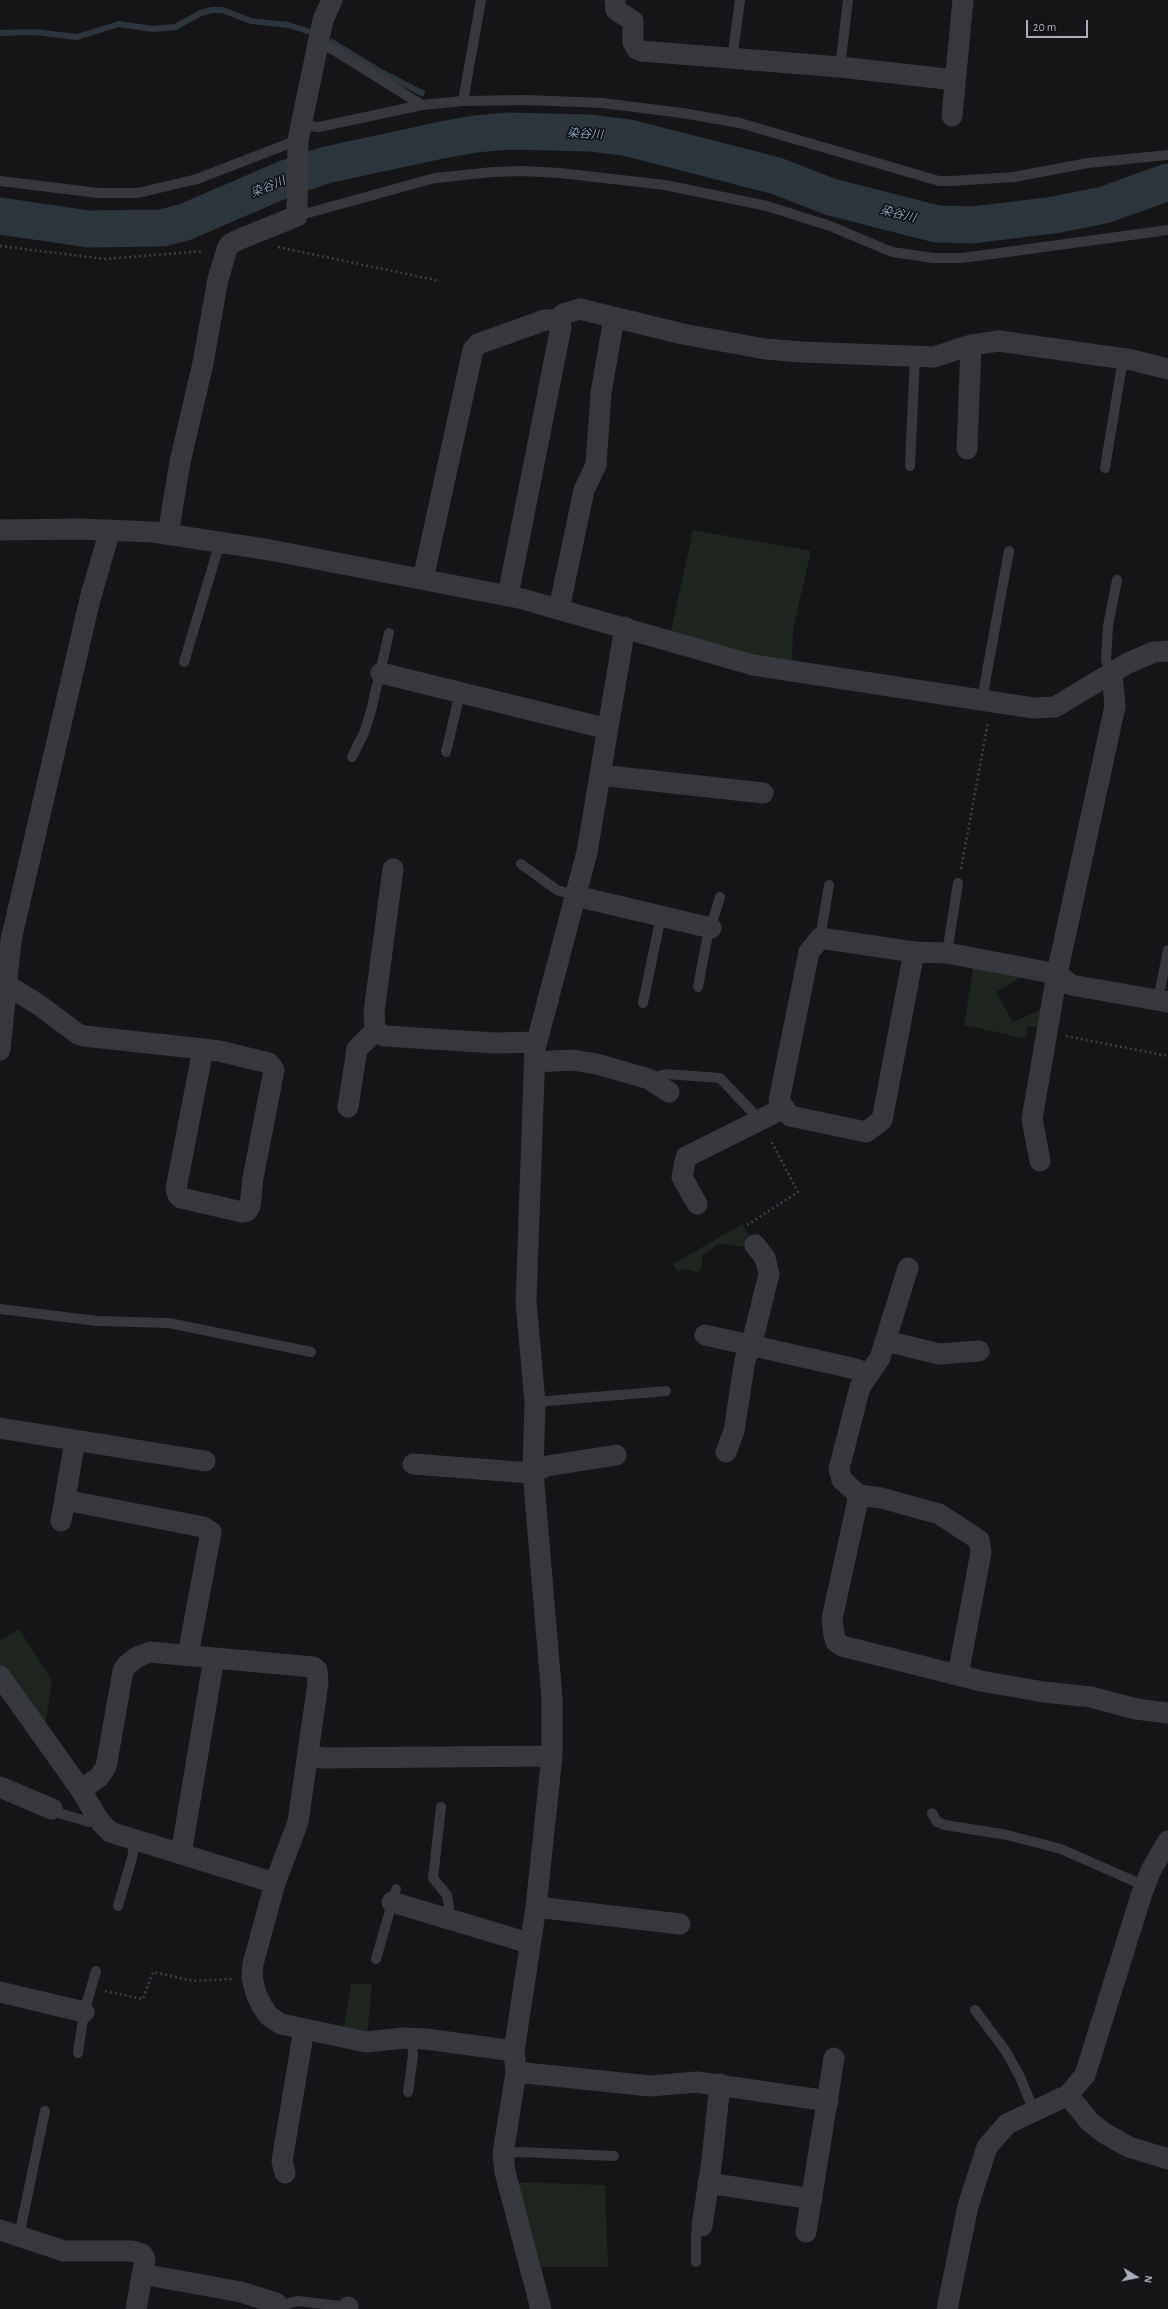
<!DOCTYPE html>
<html>
<head>
<meta charset="utf-8">
<style>
	body { margin:0 }
	#map { position:relative; width:1168px; height:2309px; overflow:hidden; background:#161618; font-family:"Alegreya Sans",sans-serif }
	canvas { display:block }
	.north { position:absolute; left:1116px; top:2257px; width:40px; height:40px; -webkit-text-stroke:3px #111113; paint-order:stroke; rotate:100deg; font-size:11px; font-weight:700; line-height:16px; text-align:center; color:#a8adb8 }
	.north::after { content:''; display:block; margin:auto; width:14px; height:18px; background:#a8adb8; clip-path:polygon(50% 0,100% 100%,50% 72%,0 100%) }
	.scale { position:absolute; left:1026px; top:20px; width:62px; height:18px; box-sizing:border-box; border:2px solid #a8adb8; border-top:0; padding-left:5px; font-size:12px; line-height:14px; white-space:nowrap; color:#a8adb8; -webkit-text-stroke:3px #111113; paint-order:stroke }
</style>
</head>
<body>
<div id="map">
<canvas width="1168" height="2309"></canvas>
<div class="north">N</div>
<div class="scale">20 m</div>
</div>
<script>
const ctx = document.querySelector('canvas').getContext('2d');
ctx.lineJoin = 'round';
function fillPath(path, color) { ctx.fillStyle = color; ctx.fill(path, 'evenodd'); }
const shape = rows => new Path2D(rows.map(r => 'M' + r).join(''));
function strokePath(path, color, width, dash) { ctx.strokeStyle = color; ctx.lineWidth = width; ctx.lineCap = dash ? 'butt' : 'round'; ctx.setLineDash(dash || []); ctx.stroke(path); }
function drawText(font, color, halo, rows, align = 'center') {
  ctx.font = font + ' "Alegreya Sans","Noto Sans JP",sans-serif'; ctx.lineWidth = 3; ctx.setLineDash([]); ctx.textBaseline = 'middle'; ctx.strokeStyle = halo; ctx.fillStyle = color; for (const [text, x, y, turn = 0] of rows) {
    ctx.save(); ctx.translate(x, y); ctx.rotate((+turn || 0) * Math.PI / 180); ctx.textAlign = isNaN(turn) ? turn : align; if (halo) ctx.strokeText(text, 0, 0); ctx.fillText(text, 0, 0); ctx.restore();
  }
}
const green = shape([
	[693,530,811,551,793,631,792,665,670,635],
	[973,968,1021,978,996,992,1013,1022,1042,1009,1040,1028,1028,1026,1026,1039,964,1025],
	[742,1224,755,1245,750,1248,720,1243,703,1255,701,1269,697,1272,686,1269,677,1271,673,1264],
	[19,1629,52,1681,45,1725,0,1665,0,1641],
	[351,1984,372,1984,367,2036,343,2033],
	[517,2182,605,2185,608,2267,541,2267]
]);
const stream = shape([
	[0,33,34,32,77,37,119,24,153,29,175,27,201,13,212,10,222,10,251,21,288,25,314,33],
	[332,42,381,72,422,93]
]);
const river = shape([
	[0,216,89,229,162,228,185,222,287,178,326,165,442,140,475,134,509,131,590,133,629,138,777,176,831,197,937,224,972,225,1054,215,1104,205,1168,182]
]);
const path = shape([
	[0,246,105,259,204,251],
	[278,247,440,281],
	[961,869,988,722],
	[1066,1036,1168,1056],
	[747,1225,798,1192,770,1139],
	[105,1991,143,1999,153,1972,194,1981,232,1979]
]);
const service = shape([
	[317,43,332,49,422,105],
	[732,59,740,0],
	[840,67,848,0],
	[463,101,481,0],
	[301,125,319,127,422,105,463,101,526,100,602,103,682,113,740,123,939,181,951,181,1014,177,1088,163,1168,155],
	[0,181,98,193,138,193,197,179,298,140],
	[297,216,435,178,493,172,523,171,560,173,665,185,767,206,830,226,892,252,933,258,961,258,1000,253,1168,230],
	[910,466,915,356],
	[1105,468,1123,359],
	[184,662,220,542],
	[1112,674,1106,660,1108,626,1117,580],
	[982,699,1009,551],
	[446,752,460,693],
	[352,757,364,733,371,711,389,633],
	[521,864,557,890,576,896],
	[820,938,829,885],
	[947,953,958,883],
	[698,987,707,939,720,897],
	[1158,1000,1168,950],
	[643,1003,661,916],
	[649,1079,666,1074,720,1078,759,1119],
	[0,1309,97,1321,169,1323,311,1352],
	[535,1402,666,1391],
	[441,1807,433,1878,447,1895,449,1907,447,1919],
	[52,1809,62,1814,89,1822,98,1819],
	[932,1813,937,1822,945,1825,1007,1835,1061,1849,1145,1886],
	[118,1906,132,1858,135,1839],
	[376,1959,396,1889],
	[975,2010,1005,2050,1020,2077,1034,2111],
	[78,2053,84,2012,96,1971],
	[408,2092,413,2056,412,2038],
	[503,2154,520,2152,614,2156],
	[19,2236,45,2111],
	[696,2262,696,2235,697,2231,702,2226],
	[280,2308,289,2303,298,2301,348,2307]
]);
const minor = shape([
	[615,0,616,10,633,21,633,42,637,49,642,51,840,67,955,80],
	[952,116,963,0],
	[558,322,563,314,580,309,683,334,765,349,802,352,934,357,971,345,999,341,1132,360,1168,369],
	[967,449,971,345],
	[0,530,79,529,153,532,270,550,519,598,753,665,1033,708,1055,707,1128,663,1154,652,1168,651],
	[168,534,180,462,203,363,218,279,227,249,230,244,240,239,297,216,298,140,323,20,332,0],
	[423,579,473,350,478,344,545,320,553,320,558,322,561,327,508,595],
	[559,609,584,490,596,465,601,393,614,318],
	[381,673,608,729],
	[600,775,763,793],
	[393,869,374,1012,375,1031,385,1036,495,1043,535,1042],
	[576,896,711,928],
	[914,952,882,1120,866,1132,790,1116,779,1101,809,952,820,938,914,952,947,953,1057,974,1071,985,1168,1002],
	[0,977,7,985,39,1005,78,1034,84,1036,203,1049,219,1051,269,1063,274,1070,253,1178,250,1206,247,1211,242,1212,181,1198,178,1195,176,1189,203,1049],
	[0,1050,11,940,90,599,110,530],
	[535,1062,572,1060,597,1064,649,1079,669,1092],
	[348,1107,357,1049,375,1031],
	[1040,1161,1032,1119,1057,974,1115,706,1112,674],
	[697,1204,682,1177,686,1157,784,1108],
	[908,1268,880,1358,860,1387,839,1469,842,1480,859,1495,881,1498,939,1514,979,1540,981,1552,958,1675],
	[705,1335,856,1369,867,1374],
	[886,1341,939,1354,979,1351],
	[0,1428,205,1461],
	[726,1452,734,1431,745,1360,751,1347,769,1274,765,1258,755,1245],
	[413,1464,531,1473,547,1466,616,1455],
	[859,1495,832,1619,834,1635,836,1642,842,1646,981,1681,1044,1692,1091,1697,1136,1709,1168,1713],
	[65,1500,203,1527,211,1532,188,1655],
	[61,1521,75,1441],
	[0,1676,81,1790,98,1819,110,1832,275,1883],
	[308,1755,323,1758,552,1756],
	[0,1787,52,1809],
	[81,1790,99,1777,106,1767,123,1671,126,1666,137,1657,150,1652,313,1667,317,1670,318,1683,298,1822,275,1883,253,1964,252,1977,256,1994,262,2006,269,2016,281,2024,366,2042,404,2038,426,2039,514,2051],
	[181,1854,214,1658],
	[392,1902,529,1943],
	[536,1907,680,1924],
	[0,1992,84,2012],
	[516,2072,650,2086,697,2082,828,2101],
	[1068,2095,1090,2122,1104,2133,1129,2147,1168,2159],
	[285,2173,282,2161,304,2029],
	[708,2183,812,2199],
	[702,2226,712,2160,720,2084],
	[0,2230,64,2251,132,2251,142,2254,145,2259,136,2309],
	[806,2232,834,2058],
	[142,2274,241,2292,276,2303,280,2309],
	[347,2309,348,2307],
	[541,2309,505,2172,503,2154,516,2072,514,2051,536,1907,552,1756,552,1698,533,1472,535,1402,526,1302,535,1049,587,852,625,627],
	[947,2309,968,2206,987,2147,1007,2124,1068,2095,1085,2075,1142,1893,1151,1870,1168,1841]
]);
const waterNames = [
	["染谷川",585,134,3],
	["染谷川",268,187,-23],
	["染谷川",898,214,14]
];
fillPath(green, '#1e261f');
strokePath(stream, '#2c353c', 6);
strokePath(river, '#2c353c', 37);
strokePath(path, '#3d3f44', 2.5, [2, 3]);
strokePath(service, '#37383d', 10);
strokePath(minor, '#37383d', 21);
drawText('italic 12px', '#7f9bb3', '#111113', waterNames);
</script>
</body>
</html>
